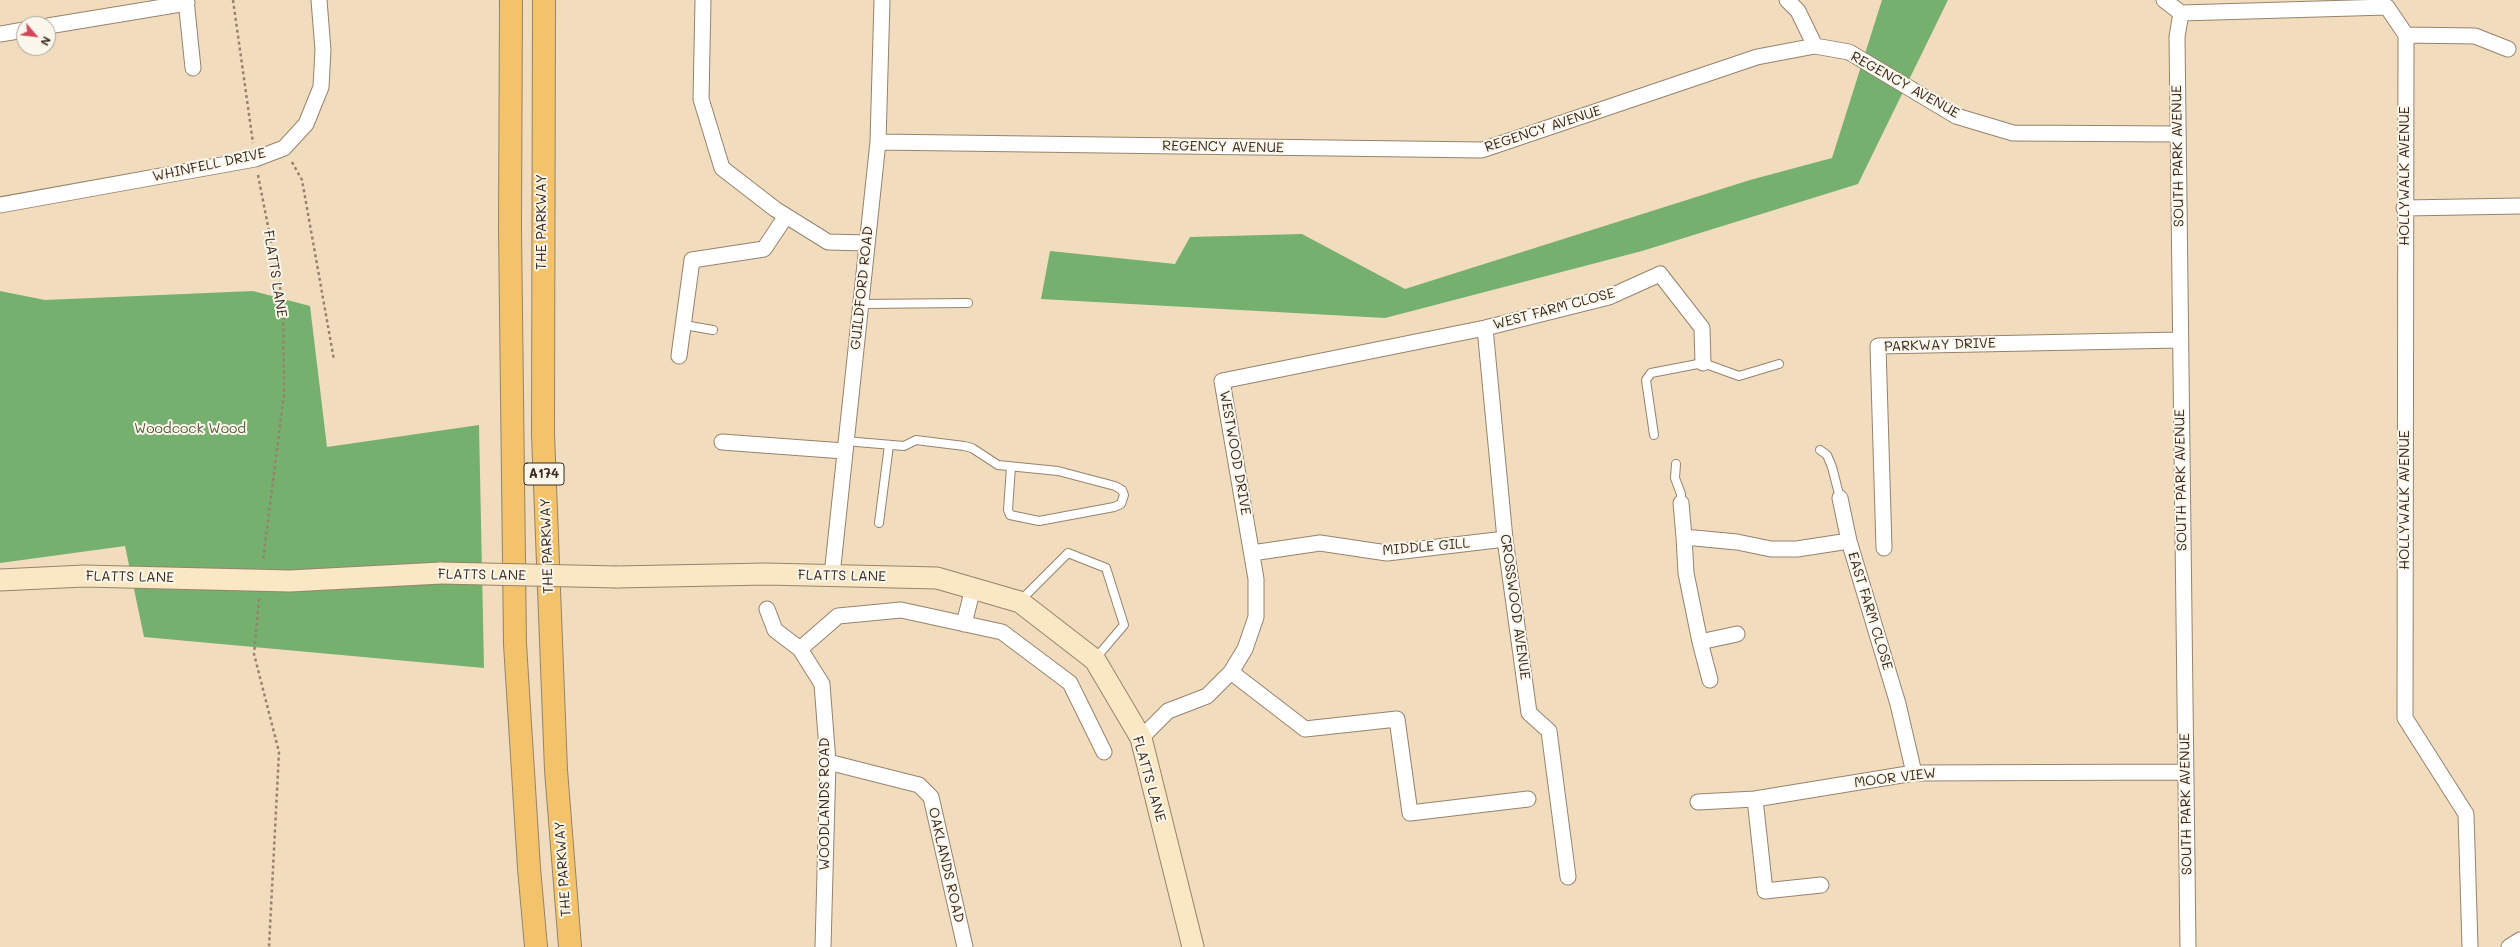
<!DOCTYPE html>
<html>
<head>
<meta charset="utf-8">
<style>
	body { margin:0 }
	#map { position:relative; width:2520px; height:947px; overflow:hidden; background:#f2dcbe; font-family:Mali,sans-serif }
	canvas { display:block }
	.north { position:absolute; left:16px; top:16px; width:40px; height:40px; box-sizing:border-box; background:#fbf7ec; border:1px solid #aea59a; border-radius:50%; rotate:118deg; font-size:11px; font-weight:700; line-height:16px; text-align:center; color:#3b2a1e }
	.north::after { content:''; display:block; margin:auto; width:14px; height:18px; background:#d1495b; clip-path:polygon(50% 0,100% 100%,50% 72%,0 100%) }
</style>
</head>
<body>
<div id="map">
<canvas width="2520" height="947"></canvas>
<div class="north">N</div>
</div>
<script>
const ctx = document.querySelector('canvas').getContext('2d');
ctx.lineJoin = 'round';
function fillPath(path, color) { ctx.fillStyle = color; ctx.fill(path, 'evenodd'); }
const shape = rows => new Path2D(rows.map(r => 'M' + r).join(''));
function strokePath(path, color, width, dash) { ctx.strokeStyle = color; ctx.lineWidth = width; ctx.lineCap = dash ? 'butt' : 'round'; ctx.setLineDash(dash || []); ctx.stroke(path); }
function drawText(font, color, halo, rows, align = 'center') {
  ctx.font = font + ' Mali,sans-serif'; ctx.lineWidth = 4; ctx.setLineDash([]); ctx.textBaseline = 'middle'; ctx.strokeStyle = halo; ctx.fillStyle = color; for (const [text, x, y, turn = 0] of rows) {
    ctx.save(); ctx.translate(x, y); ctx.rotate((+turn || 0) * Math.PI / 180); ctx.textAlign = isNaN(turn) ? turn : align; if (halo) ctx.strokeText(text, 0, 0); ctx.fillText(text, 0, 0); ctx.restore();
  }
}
const forest = shape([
	[1882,0,1948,0,1858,184,1642,251,1385,318,1041,299,1050,251,1175,264,1190,237,1302,234,1405,289,1750,180,1832,158],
	[0,291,45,300,253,291,310,306,327,447,479,425,484,668,144,637,125,546,0,563]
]);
const path = shape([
	[233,0,253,143],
	[292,162,302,180,334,360],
	[258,175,283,303,284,394,263,560],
	[259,599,254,654,279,752,269,947]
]);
const lane = shape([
	[860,304,968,303],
	[684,325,713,330],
	[1654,435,1646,380,1651,373,1703,363,1739,376,1779,364],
	[845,441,904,446,916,440,964,446,972,448,998,465,1058,471,1115,486,1122,490,1124,495,1121,504,1114,507,1039,521,1010,515,1008,510,1011,467],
	[1820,450,1827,455,1832,467,1840,498],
	[1676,464,1675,478,1681,494,1681,503],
	[879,523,889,445],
	[1020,601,1068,553,1106,568,1124,625,1095,659]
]);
const street = shape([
	[186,0,193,68],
	[703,0,701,99,722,168,775,209,828,242,867,243],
	[1787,0,1798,11,1815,46],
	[2164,0,2181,13,2387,7,2406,35,2475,36,2508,49],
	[2181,13,2177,37,2188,947],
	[48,26,187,3],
	[0,34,24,30],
	[2406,35,2405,718,2466,814,2470,947],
	[878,142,1482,150,1757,57,1815,46,1849,52,1956,116,2013,133,2178,134],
	[0,205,255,159,284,148,306,124,321,87,323,50,319,0],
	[2404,208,2520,206],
	[1485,328,1505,539,1529,713,1549,731,1568,877],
	[679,356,692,260,764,249,786,216],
	[722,442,844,451],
	[1840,498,1849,541],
	[1681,503,1684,537,1737,542,1771,549,1797,549,1849,541,1898,704,1914,773],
	[1684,537,1686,573,1700,642,1737,634],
	[1884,548,1878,346,2179,340],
	[1252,553,1320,543,1387,553,1505,539],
	[832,575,878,142,882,0],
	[767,609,775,630,800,649,822,684,828,762,823,947],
	[964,624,973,588],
	[1700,642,1710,680],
	[800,649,838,616,901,610,1002,632,1070,683,1104,752],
	[1231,672,1305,729,1397,719,1410,813,1528,799],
	[1141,738,1168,711,1207,696,1231,672,1245,649,1256,617,1256,579,1222,381,1485,328,1609,297,1660,274,1702,328,1703,363],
	[828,762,919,785,931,797,965,947],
	[1698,802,1755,799],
	[1821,885,1765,891,1755,799,1914,773,2185,772],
	[2509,947,2520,940]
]);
const secondary = shape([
	[617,577,766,574,937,578,1020,602,1095,660,1141,738,1193,947],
	[0,580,84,576,290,581,441,573]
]);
const highway = shape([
	[511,0,510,229,515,644,529,868,536,947],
	[544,0,543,434,556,770,570,947]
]);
const secondaryBridge = shape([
	[441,573,617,577]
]);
const shields = [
	[544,474,40]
];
const shieldNames = [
	["A174",544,474]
];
const streetNames = [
	["REGENCY AVENUE",1905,85,29],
	["REGENCY AVENUE",1543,129,-18],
	["REGENCY AVENUE",1223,147,1],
	["SOUTH PARK AVENUE",2178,156,-91],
	["WHINFELL DRIVE",209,165,-12],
	["HOLLYWALK AVENUE",2405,176,-90],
	["THE PARKWAY",542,222,-90],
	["FLATTS LANE",275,274,81],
	["GUILDFORD ROAD",862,288,-84],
	["WEST FARM CLOSE",1554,309,-15],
	["PARKWAY DRIVE",1940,345,-2],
	["WESTWOOD DRIVE",1235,453,80],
	["SOUTH PARK AVENUE",2181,480,-91],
	["HOLLYWALK AVENUE",2405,500,-90],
	["THE PARKWAY",547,546,-92],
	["MIDDLE GILL",1426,547,-5],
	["FLATTS LANE",482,575,1],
	["FLATTS LANE",842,576,1],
	["FLATTS LANE",130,577,1],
	["CROSSWOOD AVENUE",1515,607,82],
	["EAST FARM CLOSE",1870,611,73],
	["MOOR VIEW",1895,778,-7],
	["FLATTS LANE",1149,779,74],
	["WOODLANDS ROAD",825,804,-90],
	["SOUTH PARK AVENUE",2186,804,-91],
	["OAKLANDS ROAD",946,865,77],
	["THE PARKWAY",563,869,-94]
];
const parkNames = [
	["Woodcock Wood",190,429]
];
fillPath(forest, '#75b06e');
strokePath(lane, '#96836e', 10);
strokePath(street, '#96836e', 17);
strokePath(secondary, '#96836e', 23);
strokePath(highway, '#96836e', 24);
strokePath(path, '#96836e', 2.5, [3, 3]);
strokePath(lane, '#fff', 8);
strokePath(street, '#fff', 15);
strokePath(secondary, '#fae7c3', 21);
strokePath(highway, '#f2c36a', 22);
strokePath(secondaryBridge, '#96836e', 23, []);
strokePath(secondaryBridge, '#fae7c3', 21);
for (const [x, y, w] of shields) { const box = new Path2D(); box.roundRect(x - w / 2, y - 11, w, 22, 3); ctx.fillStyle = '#fbf7ec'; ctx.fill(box); strokePath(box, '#3b2a1e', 1); }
drawText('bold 13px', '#3b2a1e', null, shieldNames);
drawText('14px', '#3b2a1e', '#fbf7ec', streetNames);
drawText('14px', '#555b3b', '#fbf7ec', parkNames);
</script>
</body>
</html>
